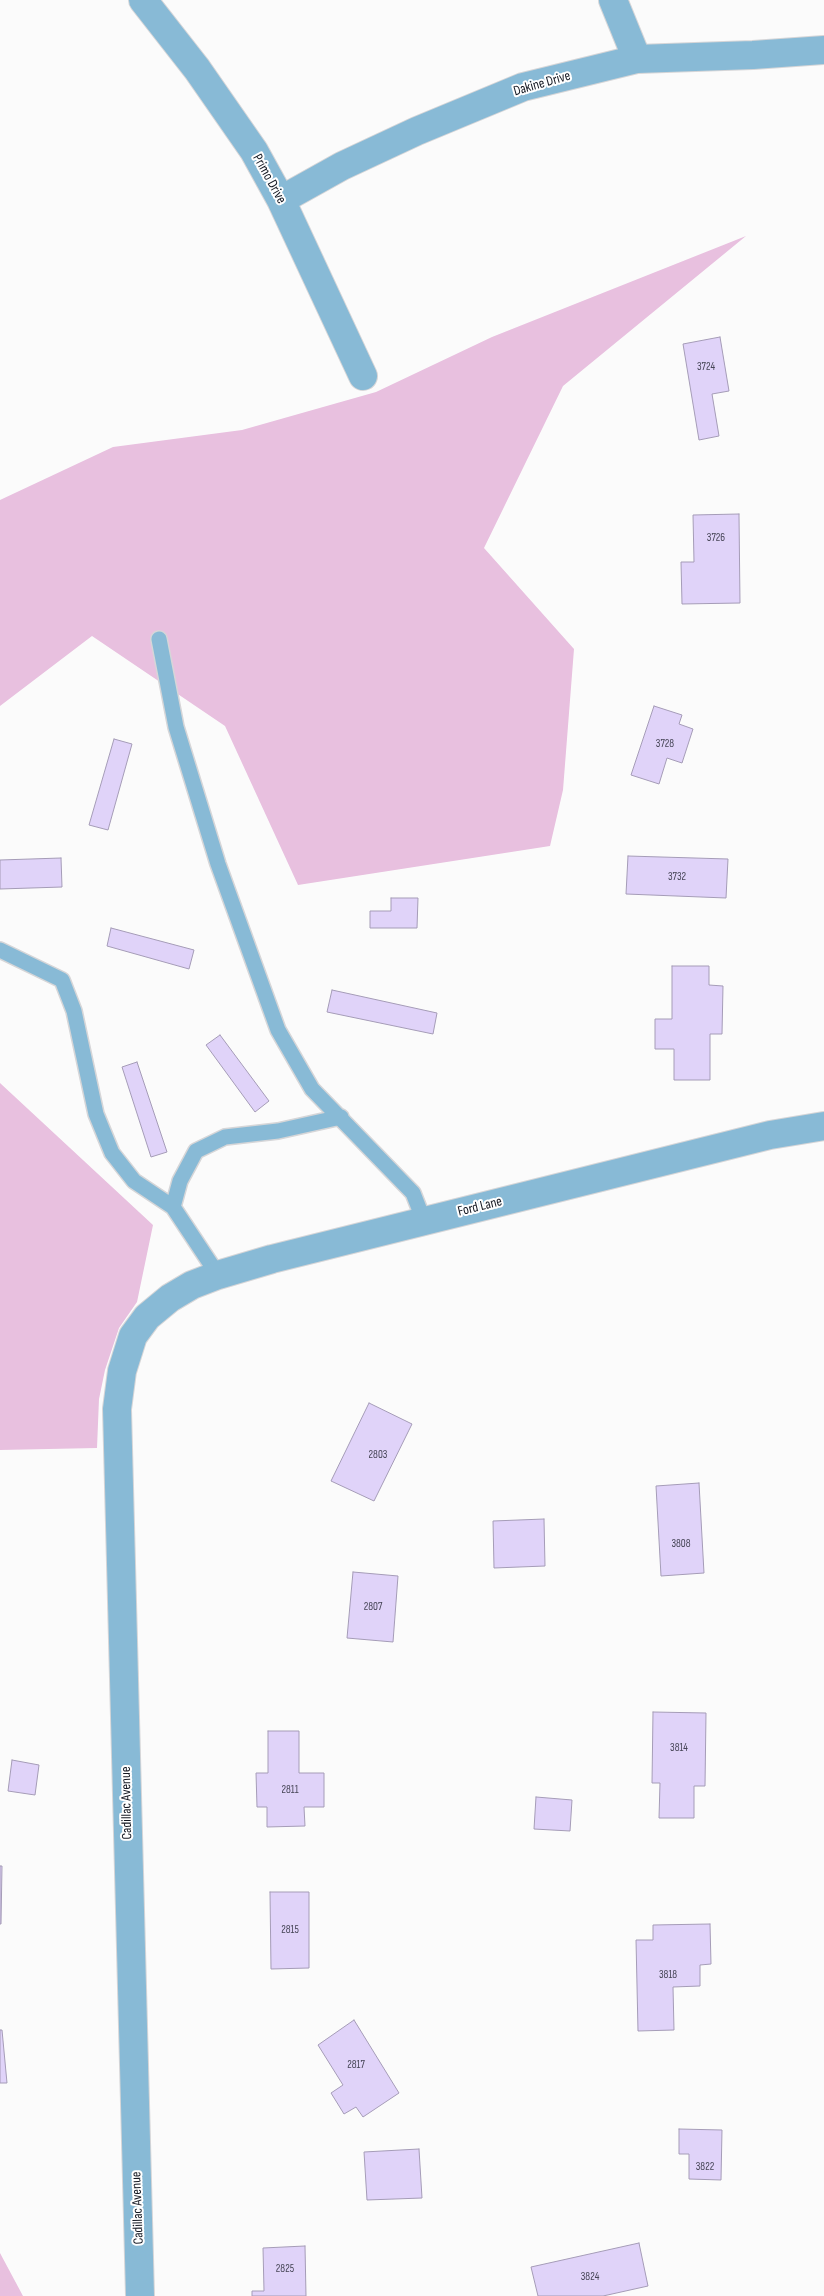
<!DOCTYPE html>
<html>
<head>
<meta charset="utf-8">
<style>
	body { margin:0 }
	canvas { display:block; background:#fbfbfb }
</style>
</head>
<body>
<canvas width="824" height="2296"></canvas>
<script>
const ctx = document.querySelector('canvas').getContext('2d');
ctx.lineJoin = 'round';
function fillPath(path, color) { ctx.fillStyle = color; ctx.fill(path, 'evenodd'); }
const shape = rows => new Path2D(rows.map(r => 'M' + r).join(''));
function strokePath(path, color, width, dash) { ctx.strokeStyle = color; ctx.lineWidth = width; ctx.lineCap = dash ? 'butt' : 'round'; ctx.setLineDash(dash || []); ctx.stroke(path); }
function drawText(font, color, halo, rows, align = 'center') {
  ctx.font = font + ' "Sofia Sans Condensed",sans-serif'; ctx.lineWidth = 4; ctx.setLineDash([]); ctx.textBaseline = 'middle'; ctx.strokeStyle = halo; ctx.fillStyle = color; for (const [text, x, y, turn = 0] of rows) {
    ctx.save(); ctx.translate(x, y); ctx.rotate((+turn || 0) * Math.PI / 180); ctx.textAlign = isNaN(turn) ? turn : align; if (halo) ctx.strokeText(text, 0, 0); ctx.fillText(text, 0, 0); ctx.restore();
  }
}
const green = shape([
	[746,236,563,386,484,548,574,649,563,790,550,846,298,885,225,726,92,636,0,706,0,500,113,447,242,430,376,392,492,337],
	[0,1083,153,1225,137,1302,119,1328,105,1370,99,1399,97,1448,0,1450],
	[0,2253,23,2296,0,2296]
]);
const building = shape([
	[720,337,729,391,712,394,719,436,699,440,683,344,720,337],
	[739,514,740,603,682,604,681,562,694,562,693,515,739,514],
	[654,706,682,715,679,724,693,729,682,763,667,758,659,784,631,775,654,706],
	[114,739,132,744,108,830,89,825,114,739],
	[628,856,728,859,726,898,626,894,628,856],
	[61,858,62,887,0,889,0,860,61,858],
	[391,898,418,898,417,928,370,928,370,911,391,911,391,898],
	[111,928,194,950,189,969,107,946,111,928],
	[672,966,709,966,709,985,723,986,722,1034,710,1034,710,1080,674,1080,674,1049,655,1049,655,1019,672,1019,672,966],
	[332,990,437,1013,433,1034,327,1012,332,990],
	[220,1035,269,1101,255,1112,206,1045,220,1035],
	[137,1062,167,1152,151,1157,122,1067,137,1062],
	[369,1403,412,1424,374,1501,331,1481,369,1403],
	[699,1483,704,1573,661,1576,656,1486,699,1483],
	[544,1519,545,1566,494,1568,493,1521,544,1519],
	[353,1572,398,1576,393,1642,347,1638,353,1572],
	[653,1712,706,1713,705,1786,694,1786,694,1818,659,1818,660,1783,652,1783,653,1712],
	[268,1731,299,1731,299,1773,324,1773,324,1807,304,1807,305,1826,267,1827,267,1807,257,1807,256,1773,268,1773,268,1731],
	[12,1760,39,1765,35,1795,8,1791,12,1760],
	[536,1797,572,1800,570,1831,534,1829,536,1797],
	[0,1866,2,1866,1,1924,0,1924,0,1866],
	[270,1892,309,1892,309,1968,271,1969,270,1892],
	[710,1924,711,1964,700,1965,700,1986,673,1987,674,2030,638,2031,636,1940,653,1940,653,1925,710,1924],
	[354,2020,399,2093,363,2117,356,2107,344,2114,331,2093,343,2085,318,2045,354,2020],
	[0,2030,2,2030,7,2083,0,2083,0,2030],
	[679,2129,722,2130,721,2180,689,2179,689,2154,679,2154,679,2129],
	[419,2149,422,2198,367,2200,364,2152,419,2149],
	[639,2243,648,2286,603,2296,538,2296,531,2267,639,2243],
	[305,2246,306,2296,252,2296,252,2291,264,2291,263,2248,305,2246]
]);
const lane = shape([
	[159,639,176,727,218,864,278,1030,312,1089,413,1193,424,1221],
	[0,950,62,980,74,1011,96,1114,112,1153,134,1181,173,1207],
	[218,1275,173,1207,180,1181,196,1151,225,1137,278,1131,341,1117]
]);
const street = shape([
	[143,0,197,69,254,151,281,200,363,376],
	[613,0,637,59],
	[281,200,342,166,417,131,523,87,637,59,753,55,824,50],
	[140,2296,117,1409,122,1371,133,1336,147,1317,170,1298,192,1285,218,1275,272,1259,770,1135,824,1126]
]);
const numberNames = [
	["3724",706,367],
	["3726",716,538],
	["3728",665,744],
	["3732",677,877],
	["2803",378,1455],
	["3808",681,1544],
	["2807",373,1607],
	["3814",679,1748],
	["2811",290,1790],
	["2815",290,1930],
	["3818",668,1975],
	["2817",356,2065],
	["3822",705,2167],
	["2825",285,2269],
	["3824",590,2277]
];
const streetNames = [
	["Dakine Drive",542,84,-16],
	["Primo Drive",269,179,61],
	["Ford Lane",480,1207,-14],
	["Cadillac Avenue",127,1803,-91],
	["Cadillac Avenue",138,2208,-92]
];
fillPath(green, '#e8c0df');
fillPath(building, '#e0d3f9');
strokePath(building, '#a59cb7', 1);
strokePath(lane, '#d6d6d8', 18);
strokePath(street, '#d6d6d8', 30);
strokePath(lane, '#88bad6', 15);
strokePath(street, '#88bad6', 28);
drawText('11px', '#464556', null, numberNames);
drawText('14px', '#121620', '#fff', streetNames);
</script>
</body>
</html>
